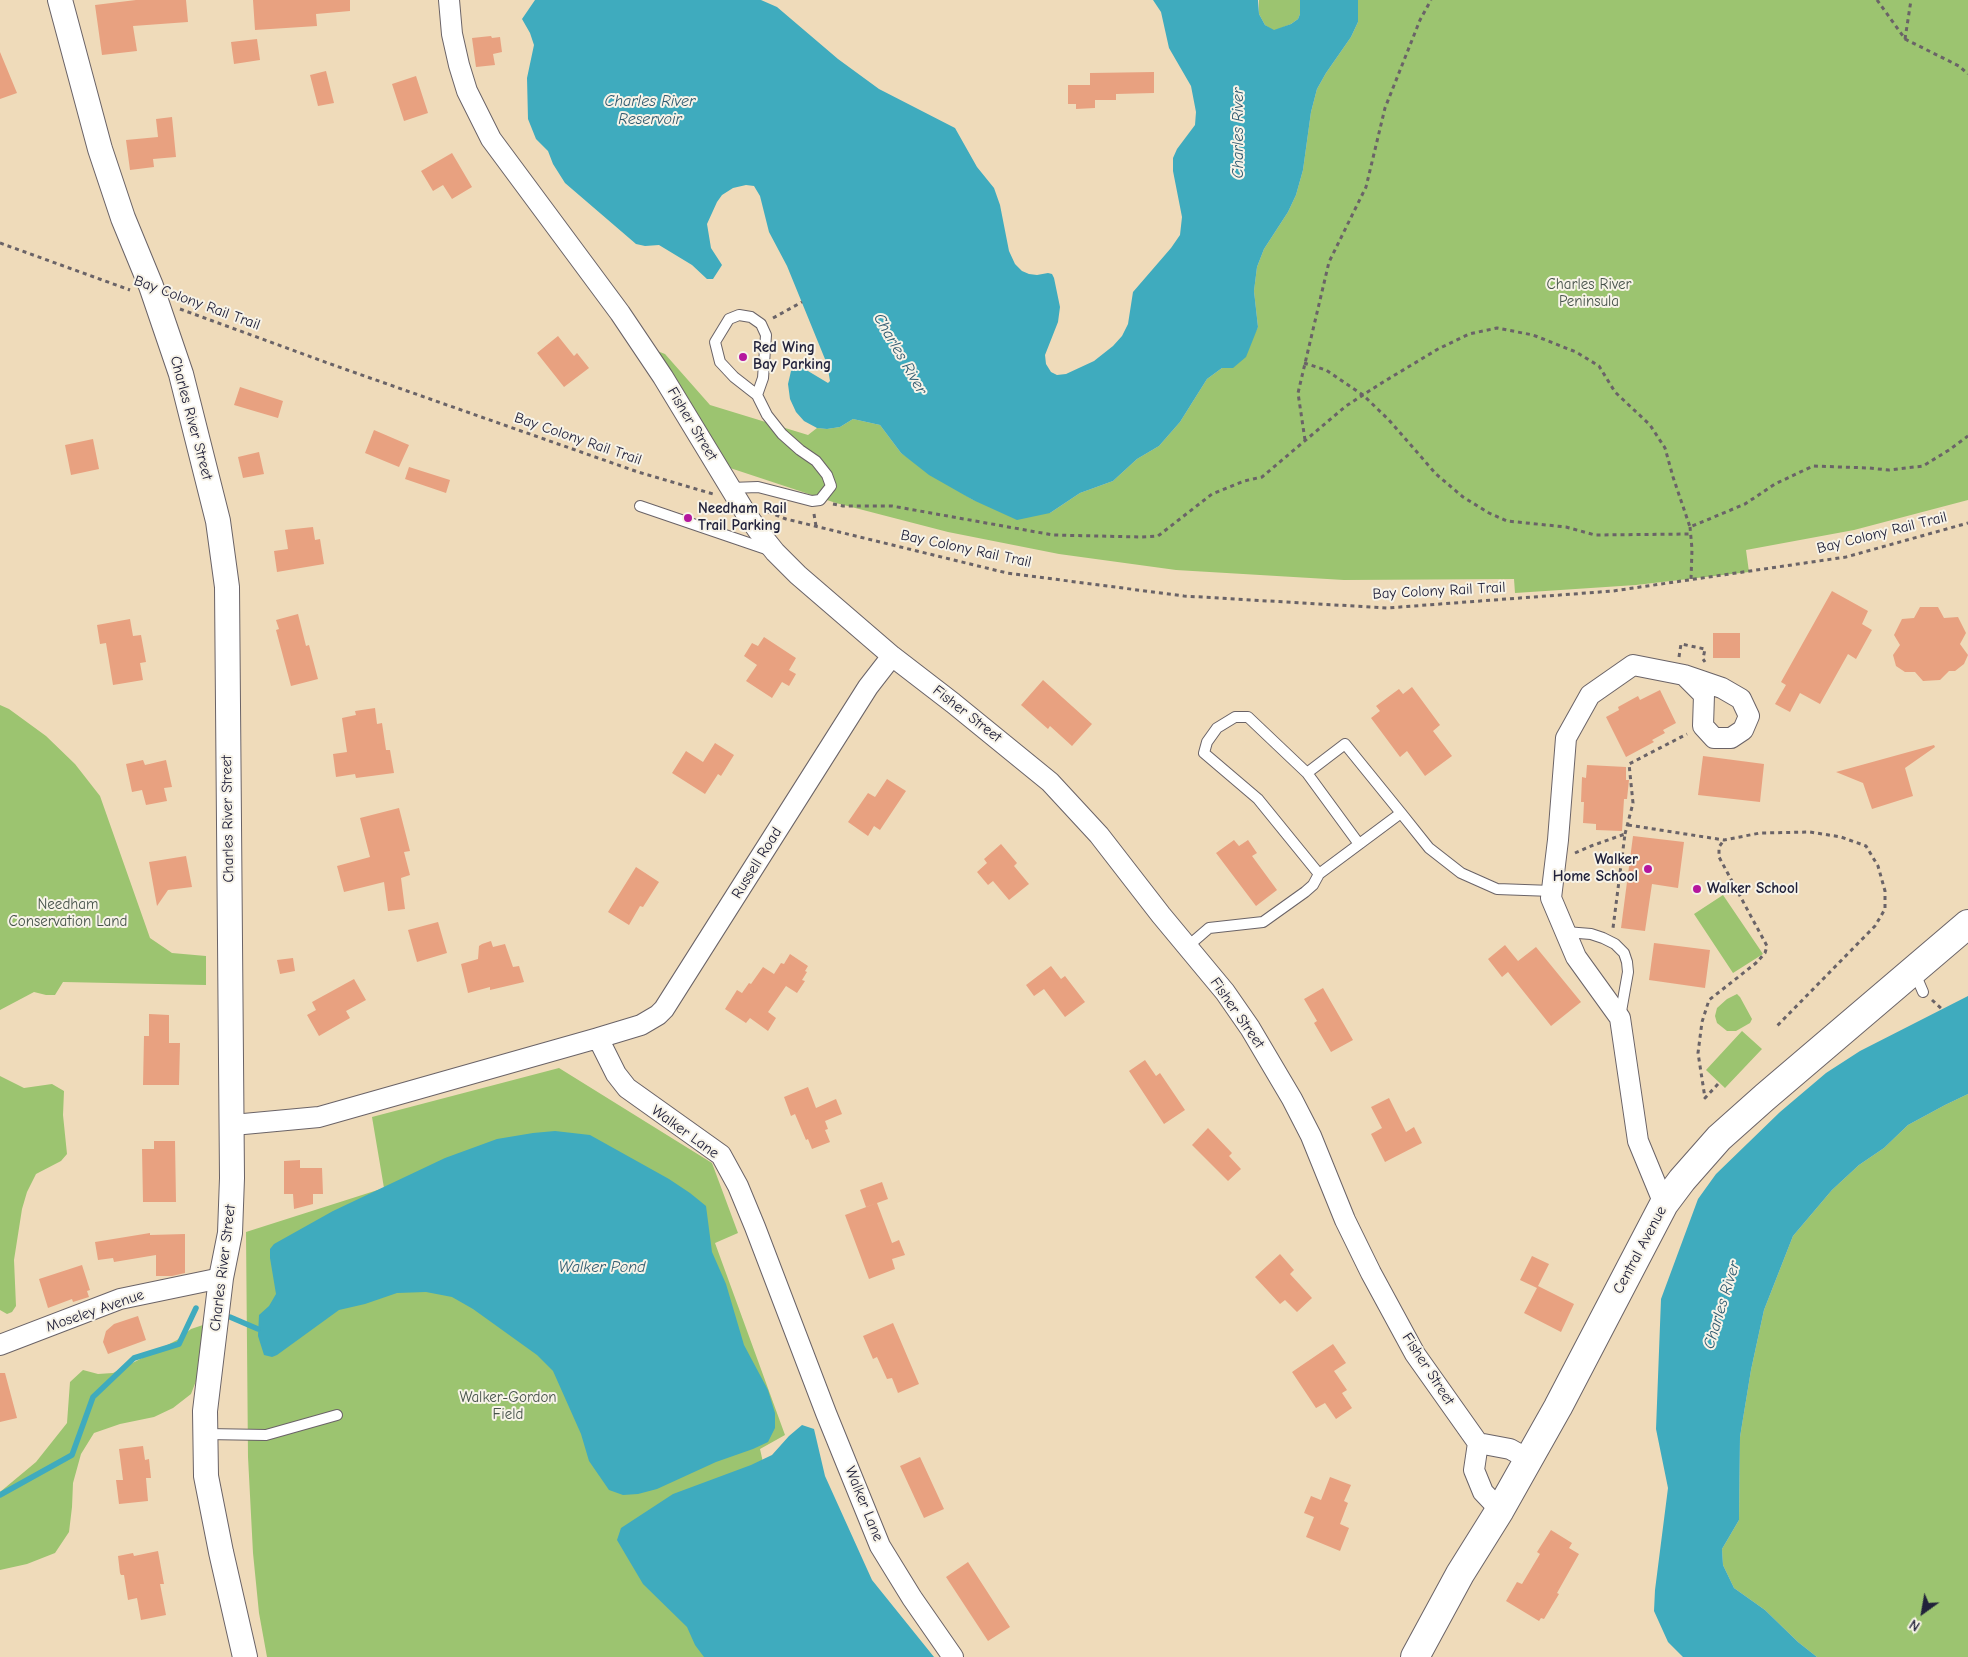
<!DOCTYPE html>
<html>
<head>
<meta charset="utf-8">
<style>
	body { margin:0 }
	#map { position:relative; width:1968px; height:1657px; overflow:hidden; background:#efdbba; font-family:"Comic Neue",sans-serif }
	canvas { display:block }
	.north { position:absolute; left:1898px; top:1587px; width:50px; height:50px; -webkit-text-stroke:4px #f7f3e8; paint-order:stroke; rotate:212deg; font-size:14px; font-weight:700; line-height:20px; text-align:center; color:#22223b }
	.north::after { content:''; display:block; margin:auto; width:18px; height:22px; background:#22223b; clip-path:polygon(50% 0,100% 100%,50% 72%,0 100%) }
</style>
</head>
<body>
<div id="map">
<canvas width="1968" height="1657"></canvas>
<div class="north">N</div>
</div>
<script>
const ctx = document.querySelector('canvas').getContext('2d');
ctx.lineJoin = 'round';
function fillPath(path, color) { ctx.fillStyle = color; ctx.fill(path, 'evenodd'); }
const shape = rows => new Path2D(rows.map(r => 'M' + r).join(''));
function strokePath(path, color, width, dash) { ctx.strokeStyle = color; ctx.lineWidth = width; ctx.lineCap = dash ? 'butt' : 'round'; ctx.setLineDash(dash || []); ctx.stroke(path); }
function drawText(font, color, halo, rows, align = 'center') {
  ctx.font = font + ' "Comic Neue",sans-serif'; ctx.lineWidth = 4; ctx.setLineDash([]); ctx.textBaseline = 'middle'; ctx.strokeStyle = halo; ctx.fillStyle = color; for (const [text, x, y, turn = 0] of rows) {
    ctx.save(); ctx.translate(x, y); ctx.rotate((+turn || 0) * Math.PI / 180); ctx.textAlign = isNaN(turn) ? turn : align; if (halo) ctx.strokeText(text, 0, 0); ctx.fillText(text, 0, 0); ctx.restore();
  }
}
const green = shape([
	[1259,0,1300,0,1300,14,1298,19,1291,24,1274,31,1265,25,1259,14],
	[1358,0,1968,0,1968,500,1854,530,1746,550,1749,572,1636,585,1515,593,1514,579,1344,580,1176,570,1059,554,948,532,836,503,721,465,647,347,665,354,710,405,808,435,817,428,827,429,840,427,853,419,880,425,901,453,973,500,1050,513,1080,493,1113,481,1137,459,1159,446,1180,422,1207,379,1222,368,1233,367,1252,338,1258,327,1254,291,1257,267,1264,249,1288,212,1296,195,1303,170,1311,112,1317,89,1326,73,1351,37,1358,22],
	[0,705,9,709,46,736,75,764,100,796,150,938,172,953,206,956,206,985,63,982,55,995,46,995,34,992,0,1010],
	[1723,895,1763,954,1733,973,1694,914],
	[1737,994,1740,997,1752,1019,1750,1023,1736,1031,1727,1031,1717,1023,1715,1016,1717,1008,1727,999],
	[1742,1031,1762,1049,1725,1088,1706,1070],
	[559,1068,712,1163,738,1233,715,1243,785,1435,760,1449,805,1650,715,1657,267,1657,259,1613,253,1553,248,1457,246,1232,384,1188,372,1117],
	[0,1076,24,1088,52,1084,64,1091,63,1115,67,1154,61,1161,36,1174,27,1192,22,1209,14,1260,16,1306,12,1312,7,1314,0,1310],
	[1968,1094,1968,1657,1817,1657,1798,1642,1765,1610,1734,1588,1723,1565,1722,1549,1739,1520,1740,1437,1751,1370,1764,1310,1793,1236,1832,1190,1859,1165,1884,1148,1908,1125,1945,1105],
	[203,1325,207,1328,201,1368,191,1394,173,1408,154,1417,120,1424,94,1433,81,1454,73,1483,72,1507,69,1532,55,1553,27,1564,0,1570,0,1492,36,1462,67,1423,70,1382,83,1370,98,1374,113,1373,177,1340,191,1329]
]);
const water = shape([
	[535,0,761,0,777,7,838,59,879,89,955,128,977,167,994,188,1000,205,1009,251,1015,264,1022,271,1029,274,1037,275,1048,273,1052,274,1054,278,1060,307,1058,322,1045,355,1046,364,1051,372,1057,375,1066,374,1094,361,1113,346,1122,336,1128,324,1133,292,1171,248,1180,235,1182,217,1173,171,1173,158,1177,149,1195,125,1196,112,1191,86,1169,48,1161,12,1153,0,1258,0,1259,14,1265,25,1274,30,1291,24,1298,19,1300,14,1300,0,1358,0,1358,22,1351,37,1326,73,1317,89,1311,112,1303,170,1296,195,1288,212,1264,249,1257,267,1254,291,1258,327,1246,357,1233,368,1222,368,1207,379,1180,422,1159,446,1137,459,1113,481,1080,493,1050,513,1017,520,973,500,929,475,901,453,880,425,853,419,840,427,827,429,817,428,804,421,796,412,790,399,788,384,791,371,795,368,803,368,828,383,830,381,827,364,787,266,769,232,760,196,754,186,746,185,733,188,722,195,717,202,707,224,711,248,722,265,713,279,707,279,692,265,659,245,645,246,636,244,565,183,553,164,548,151,536,139,528,119,527,78,534,45,530,33,522,19],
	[1968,996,1968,1094,1945,1105,1908,1125,1884,1148,1859,1165,1832,1190,1793,1236,1764,1310,1751,1370,1740,1437,1739,1520,1722,1549,1723,1565,1734,1588,1765,1610,1798,1642,1817,1657,1683,1657,1668,1642,1654,1611,1655,1590,1668,1488,1656,1429,1661,1299,1698,1199,1716,1174,1780,1112,1826,1073,1860,1051],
	[555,1131,590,1135,669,1179,690,1193,706,1206,712,1252,726,1284,744,1345,768,1390,775,1413,775,1428,768,1442,753,1449,716,1462,657,1489,638,1494,623,1495,609,1490,589,1461,581,1434,553,1371,537,1355,473,1309,452,1297,426,1292,397,1293,365,1304,339,1310,277,1355,272,1357,264,1355,258,1336,259,1315,269,1306,276,1294,270,1258,270,1249,274,1244,333,1211,445,1158,497,1139,533,1133],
	[802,1425,814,1429,825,1476,872,1580,934,1657,704,1657,695,1645,687,1627,643,1584,627,1557,617,1540,621,1528,673,1494,751,1465,772,1455,789,1436]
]);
const stream = shape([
	[230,1317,258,1329],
	[0,1495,72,1455,93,1397,134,1358,179,1344,196,1308]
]);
const building = shape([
	[136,0,186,0,188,22,133,26,137,51,102,55,95,5],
	[253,0,350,0,350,11,316,14,317,26,255,30],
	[491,36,492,38,500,37,502,52,493,54,495,65,476,67,472,38],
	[257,39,260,60,234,64,231,42],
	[0,52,17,93,0,99],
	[326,71,334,103,318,106,310,75],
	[1154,72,1154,93,1116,94,1116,100,1095,100,1095,108,1076,109,1076,104,1068,104,1068,85,1090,85,1090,73],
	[416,76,428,113,404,121,392,84],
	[172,117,176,157,153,159,154,167,130,170,126,140,158,137,156,119],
	[452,153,472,187,452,199,443,185,433,191,421,171],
	[558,336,574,356,577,353,589,368,564,387,537,353],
	[240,387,283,401,278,418,234,405],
	[374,430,409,445,399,467,365,453],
	[93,439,99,469,71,475,65,445],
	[259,452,264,474,243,478,238,457],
	[409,467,450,480,446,493,405,479],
	[313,527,315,540,320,539,324,564,277,572,274,551,288,549,285,530],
	[1832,591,1868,611,1862,624,1872,630,1856,659,1848,654,1820,704,1800,693,1790,712,1775,704,1786,685,1781,682],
	[1920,607,1938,607,1944,618,1958,617,1966,633,1960,644,1968,655,1964,664,1955,671,1949,671,1940,680,1923,681,1915,672,1905,672,1896,666,1893,655,1900,645,1894,635,1902,619,1914,618],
	[298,614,306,646,309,645,318,679,291,686,276,630,279,629,276,620],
	[130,619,133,636,141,635,146,662,140,663,143,680,113,685,106,643,100,644,97,625],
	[1713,633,1740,633,1740,658,1713,658],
	[764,637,796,658,789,670,796,674,789,686,782,682,772,698,746,681,757,665,744,656,752,643,758,646],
	[1043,680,1092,724,1072,746,1050,726,1048,729,1021,705],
	[1412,687,1440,725,1433,731,1452,756,1425,776,1407,751,1400,757,1371,718,1380,711,1376,706,1399,689,1403,694],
	[1660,690,1676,723,1663,730,1665,733,1652,740,1654,742,1626,757,1606,717,1619,710,1618,707,1638,696,1640,700],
	[375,708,377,724,382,723,386,750,390,750,394,773,356,778,355,774,336,777,333,754,347,752,342,718,356,715,355,711],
	[715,743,734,755,721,776,718,774,705,794,672,773,686,751,703,762],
	[1934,745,1935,747,1905,768,1913,796,1872,809,1863,783,1836,772],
	[1703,756,1764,764,1760,802,1698,795],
	[143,760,145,765,166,760,172,787,164,788,167,801,146,805,142,790,132,792,126,764],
	[1587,765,1626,767,1626,780,1629,780,1627,799,1624,799,1622,831,1596,830,1596,824,1583,823,1584,802,1581,802,1582,777,1586,778],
	[887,779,906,791,880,830,874,826,868,836,848,822,868,793,875,797],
	[399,808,410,851,404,852,410,875,401,878,405,909,388,911,384,882,344,892,337,866,370,857,360,818],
	[1633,836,1684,842,1678,888,1652,884,1645,931,1621,928],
	[1234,840,1239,846,1248,840,1257,853,1252,856,1277,890,1256,906,1216,853],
	[1001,844,1017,863,1014,866,1029,884,1009,900,993,881,988,885,977,872,987,863,984,859],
	[186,856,192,887,168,890,157,906,149,862],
	[636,867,659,882,643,907,640,906,629,925,608,912],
	[438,922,447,953,417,962,408,930],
	[491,941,493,947,505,944,513,967,519,966,524,982,490,990,490,987,468,993,461,964,478,959,479,946,482,944],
	[1654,943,1710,950,1705,988,1649,980],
	[1505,945,1518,961,1536,947,1581,1002,1551,1026,1508,972,1502,977,1488,959],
	[790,954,808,966,805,971,807,972,802,980,805,981,797,993,786,986,768,1012,776,1018,768,1031,750,1018,746,1023,725,1009,737,990,742,993,749,983,751,984,763,967,774,974,781,963,784,964],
	[293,958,295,971,280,974,277,960],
	[1051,966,1061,979,1065,976,1085,1002,1065,1017,1044,989,1034,996,1026,985],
	[354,979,366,1000,346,1011,350,1018,319,1036,307,1015,316,1010,312,1002],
	[1323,988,1353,1040,1331,1052,1314,1023,1317,1021,1304,999],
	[149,1014,169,1015,169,1043,180,1043,179,1085,143,1085,144,1036,149,1036],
	[1145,1060,1156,1076,1160,1073,1185,1110,1164,1124,1129,1071],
	[808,1087,816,1108,836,1099,842,1114,825,1121,828,1129,825,1130,830,1142,812,1149,808,1139,806,1140,795,1114,791,1116,784,1097],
	[1389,1098,1406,1132,1414,1127,1422,1143,1385,1162,1371,1134,1382,1128,1371,1107],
	[1208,1128,1232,1153,1229,1156,1241,1169,1228,1181,1192,1145],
	[154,1141,175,1141,176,1202,143,1202,142,1149,154,1149],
	[300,1160,300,1168,322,1168,323,1194,313,1194,313,1204,294,1209,293,1194,284,1194,284,1161],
	[882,1182,888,1199,866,1207,860,1190],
	[877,1203,892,1243,899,1240,905,1255,892,1259,895,1269,869,1279,845,1215],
	[150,1233,150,1235,185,1234,185,1273,172,1276,156,1276,156,1255,114,1262,113,1258,98,1260,95,1242],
	[1280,1254,1294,1270,1290,1274,1312,1298,1297,1312,1285,1300,1280,1304,1255,1277],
	[1532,1256,1549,1264,1537,1288,1520,1280],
	[82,1265,90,1290,87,1291,89,1297,73,1302,72,1299,48,1308,39,1279],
	[1538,1286,1574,1304,1561,1332,1524,1313],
	[138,1316,146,1340,108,1354,103,1342,106,1331,114,1324],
	[893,1323,919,1384,898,1393,892,1378,887,1379,877,1357,873,1359,863,1336],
	[1333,1344,1346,1363,1334,1371,1347,1390,1342,1393,1352,1408,1336,1419,1325,1403,1316,1408,1292,1372],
	[0,1373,5,1373,17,1418,0,1422],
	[143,1446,145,1460,149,1459,151,1478,146,1478,148,1501,119,1504,116,1480,123,1480,119,1449],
	[920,1457,944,1509,924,1518,900,1466],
	[1330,1477,1351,1485,1344,1501,1348,1503,1340,1524,1349,1528,1340,1551,1306,1537,1314,1517,1304,1513,1311,1496,1321,1500],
	[1551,1530,1572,1543,1569,1548,1579,1554,1557,1593,1559,1594,1544,1619,1541,1618,1539,1621,1506,1601,1517,1582,1522,1584,1540,1554,1537,1552],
	[158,1551,164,1584,160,1584,166,1615,141,1620,137,1598,128,1600,124,1575,121,1575,120,1573,118,1556,133,1553,134,1556],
	[968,1562,1010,1627,988,1641,946,1577]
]);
const path = shape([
	[1877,0,1905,39,1959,66,1968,74],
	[1905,39,1911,0],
	[0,243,130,290],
	[180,309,336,366,638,472,713,494],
	[773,318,802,302],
	[1304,363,1326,370,1363,395,1389,420,1436,474,1463,497,1489,513,1507,521,1566,527,1595,535,1691,534],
	[1305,440,1298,393,1329,262,1366,187,1385,108,1420,20,1431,0],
	[833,504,843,506,892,506,1053,535,1141,537,1158,536,1212,494,1244,481,1262,477,1346,406,1380,384,1438,349,1469,334,1497,328,1533,335,1576,352,1599,366,1615,392,1650,425,1665,448,1673,477,1690,527,1745,504,1775,484,1813,466,1869,468,1889,470,1923,466,1949,450,1968,436],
	[768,512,786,519,1007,573,1184,596,1387,608,1613,591,1846,557,1968,523],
	[814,514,816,526],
	[1690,527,1692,549,1691,580],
	[1679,657,1681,644,1705,649,1703,659,1705,662],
	[1628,825,1724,840,1760,833,1810,832,1841,837,1866,846,1878,866,1885,891,1885,909,1875,926,1776,1027],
	[1625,834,1633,803,1629,764,1687,734],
	[1575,853,1591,846,1625,834,1613,928],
	[1932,1000,1943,1010],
	[1718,1084,1705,1098,1698,1053,1702,1022,1709,1000,1756,963,1765,953,1767,946,1719,857,1719,847,1724,840]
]);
const service = shape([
	[731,488,758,487,812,501,820,500,831,486,827,475,816,461,800,450,782,434,767,415,757,395,734,377,720,362,715,342,729,319,739,315,751,317,761,324,766,335,763,378,757,395],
	[640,506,769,550],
	[1307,773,1359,844],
	[1401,813,1319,874,1258,799,1204,753,1207,742,1217,728,1235,717,1248,717,1307,773,1345,744,1401,813,1429,848,1461,873,1497,889,1552,891],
	[1566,932,1591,934,1603,938,1615,944,1624,953,1627,962,1628,972,1620,1017],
	[1187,947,1209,928,1263,922,1305,892,1313,885,1319,874],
	[1914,971,1923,992],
	[206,1434,266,1435,337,1415]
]);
const minor = shape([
	[449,0,452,34,459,65,467,91,491,139,620,313,663,377,745,512,759,532,775,552,798,575,892,656,953,703,1050,782,1099,835,1161,915,1225,992,1250,1028,1292,1099,1311,1136,1345,1220,1371,1273,1415,1354,1478,1443,1510,1449,1528,1459],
	[598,1038,641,1025,658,1015,664,1009,868,687,892,656],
	[233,1125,319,1117,598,1038,616,1074,627,1088,721,1155,738,1186,755,1227,826,1413,880,1546,912,1598,953,1657],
	[1664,1204,1638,1141,1620,1018,1576,957,1551,898,1558,840,1566,738,1590,695,1633,665,1684,675,1704,695,1703,726,1714,738,1731,738,1743,730,1749,716,1741,699,1722,688,1684,675],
	[0,1345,120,1299,221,1278],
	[1478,1443,1474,1470,1483,1492,1500,1510]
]);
const tertiary = shape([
	[60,0,100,149,123,218,151,286,181,374,218,521,227,587,232,1178,230,1233,221,1278,205,1411,206,1476,221,1552,245,1657]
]);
const secondary = shape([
	[1415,1657,1460,1574,1500,1510,1558,1407,1664,1204,1682,1180,1719,1138,1765,1097,1968,924]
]);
const markers = [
	[743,357,5,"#b5179e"],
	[688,518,5,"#b5179e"],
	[1648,869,5,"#b5179e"],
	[1697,889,5,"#b5179e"]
];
const parkNames = [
	["Charles River",1589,285],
	["Peninsula",1589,302],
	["Needham",68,905],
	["Conservation Land",68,922],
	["Walker-Gordon",508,1398],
	["Field",508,1415]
];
const streetNames = [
	["Bay Colony Rail Trail",197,303,20],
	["Charles River Street",191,418,75],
	["Fisher Street",692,424,59],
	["Bay Colony Rail Trail",578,439,19],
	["Bay Colony Rail Trail",1882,533,-14],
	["Bay Colony Rail Trail",966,549,12],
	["Bay Colony Rail Trail",1439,591,-3],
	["Fisher Street",967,714,38],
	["Charles River Street",228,819,-91],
	["Russell Road",757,863,-58],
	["Fisher Street",1237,1013,55],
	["Walker Lane",685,1132,36],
	["Central Avenue",1640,1250,-62],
	["Charles River Street",223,1268,-83],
	["Moseley Avenue",95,1311,-19],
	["Fisher Street",1428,1369,57],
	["Walker Lane",864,1504,68]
];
const poiNames = [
	["Red Wing",753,348],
	["Bay Parking",753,365],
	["Needham Rail",698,509],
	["Trail Parking",698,526],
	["Walker",1638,860,"right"],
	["Home School",1638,877,"right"],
	["Walker School",1707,889]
];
const waterNames = [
	["Charles River",650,101],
	["Reservoir",650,119],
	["Charles River",1238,133,-90],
	["Charles River",900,354,60],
	["Walker Pond",602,1267],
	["Charles River",1722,1305,-73]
];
fillPath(green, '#9cc470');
fillPath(water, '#3fabbe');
strokePath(stream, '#3fabbe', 5.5);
fillPath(building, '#e8a180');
strokePath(service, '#6a6367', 12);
strokePath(minor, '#6a6367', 22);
strokePath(tertiary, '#6a6367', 26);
strokePath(secondary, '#6a6367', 30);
strokePath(path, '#6a6367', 3, [4, 4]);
strokePath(service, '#fff', 10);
strokePath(minor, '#fff', 20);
strokePath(tertiary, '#fff', 24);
strokePath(secondary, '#fff', 28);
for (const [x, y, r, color] of markers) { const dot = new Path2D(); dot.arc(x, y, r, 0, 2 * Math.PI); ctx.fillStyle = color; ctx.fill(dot); strokePath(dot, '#f7f3e8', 2); }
drawText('15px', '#47534b', '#f7f3e8', parkNames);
drawText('15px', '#22223b', '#f7f3e8', streetNames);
drawText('bold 15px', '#22223b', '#f7f3e8', poiNames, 'left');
drawText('italic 16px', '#2e596f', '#f7f3e8', waterNames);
</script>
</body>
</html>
